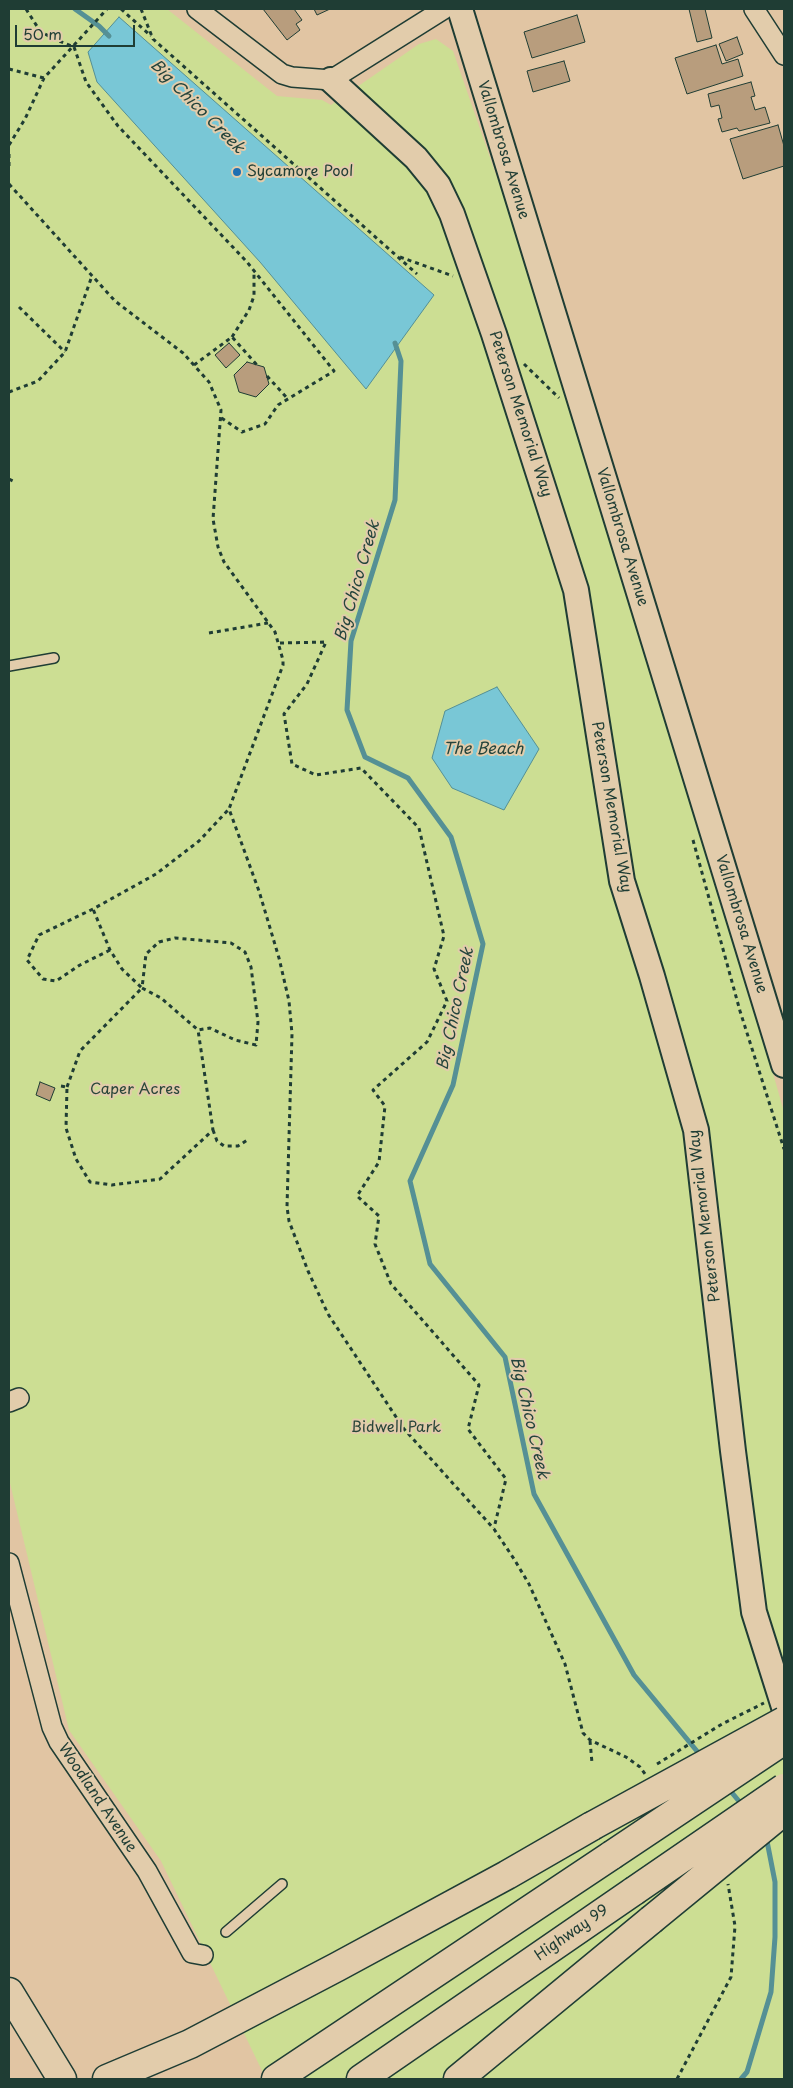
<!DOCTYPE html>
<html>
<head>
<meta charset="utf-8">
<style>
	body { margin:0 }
	#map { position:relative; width:793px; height:2088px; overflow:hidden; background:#e1c5a3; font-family:"Playpen Sans",sans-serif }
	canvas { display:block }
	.frame { position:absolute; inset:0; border:10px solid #1f3d34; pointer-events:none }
	.scale { position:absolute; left:15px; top:25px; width:120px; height:22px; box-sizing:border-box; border:2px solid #1f3d34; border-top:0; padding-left:6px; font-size:15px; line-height:18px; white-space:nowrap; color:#1f3d34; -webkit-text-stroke:4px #e2ccab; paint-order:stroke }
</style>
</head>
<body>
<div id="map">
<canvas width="793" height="2088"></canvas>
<div class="frame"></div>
<div class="scale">50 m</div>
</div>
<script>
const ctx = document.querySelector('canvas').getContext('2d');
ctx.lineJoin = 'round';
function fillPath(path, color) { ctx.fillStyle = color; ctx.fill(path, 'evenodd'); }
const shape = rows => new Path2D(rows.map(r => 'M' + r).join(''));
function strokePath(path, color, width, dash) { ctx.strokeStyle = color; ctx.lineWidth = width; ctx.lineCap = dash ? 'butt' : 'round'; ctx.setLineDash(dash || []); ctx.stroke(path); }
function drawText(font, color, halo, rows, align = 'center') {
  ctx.font = font + ' "Playpen Sans",sans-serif'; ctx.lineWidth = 4; ctx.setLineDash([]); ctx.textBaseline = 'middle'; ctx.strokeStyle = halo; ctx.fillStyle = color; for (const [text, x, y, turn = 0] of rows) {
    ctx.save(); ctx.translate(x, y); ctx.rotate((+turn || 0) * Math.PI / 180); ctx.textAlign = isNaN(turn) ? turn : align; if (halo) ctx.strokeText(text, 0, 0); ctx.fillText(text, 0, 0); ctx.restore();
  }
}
const green = shape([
	[9,9,167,9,277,96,322,100,331,105,419,44,436,39,453,51,552,336,718,880,784,1112,784,2079,266,2079,161,1861,69,1730,9,1479]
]);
const water = shape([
	[119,17,434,295,366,389,260,262,97,82,88,52,119,17],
	[497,687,539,749,504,810,452,788,432,758,445,711,497,687]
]);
const stream = shape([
	[75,9,99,26,109,36],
	[395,343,401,361,395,500,351,641,347,710,365,757,408,778,451,837,483,944,453,1085,410,1181,430,1264,505,1357,534,1494,634,1675,701,1756],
	[728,1788,743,1806],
	[741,2079,747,2072,771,1992,775,1937,775,1882,766,1836]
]);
const building = shape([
	[263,9,294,9,302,20,296,24,300,30,287,40,263,9],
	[314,9,330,9,317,15,314,9],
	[689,9,705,9,712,38,697,42,689,9],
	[577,15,585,42,532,58,524,32,577,15],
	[737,37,743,54,726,61,719,44,737,37],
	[716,45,722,64,738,59,743,76,687,94,675,58,716,45],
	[564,61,570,81,533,92,527,71,564,61],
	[751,82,755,96,751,97,755,110,765,107,770,123,739,131,737,128,722,132,718,119,722,118,719,105,711,107,708,94,751,82],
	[778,125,784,146,784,166,743,179,730,139,778,125],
	[229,343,240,355,226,368,215,355,229,343],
	[247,362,264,367,269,384,256,397,239,392,234,375,247,362],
	[40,1082,55,1088,50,1101,36,1095,40,1082]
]);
const path = shape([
	[26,9,40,31,52,38,74,47],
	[121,9,151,36],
	[141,9,153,39,417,274],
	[74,47,86,82,118,126,247,262,334,371,278,405,265,424,242,432,220,417],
	[9,69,44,78],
	[9,145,25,119,44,78,107,9],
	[9,154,9,168],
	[9,184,115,301,183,353,209,382,221,410,213,519,218,547,224,562,275,632,283,660,283,665,229,809,259,891,279,958,289,1001,292,1034,287,1207,289,1221,308,1271,328,1314,404,1429,494,1529,514,1559,529,1584,565,1664,583,1733,590,1740,626,1757,640,1767,645,1774],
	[400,257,453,276],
	[19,307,65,352],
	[232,337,249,310,254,296,254,271],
	[524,364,559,398],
	[194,365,232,337,257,365],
	[267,376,288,399],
	[9,392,38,381,65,352,92,276],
	[9,479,13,481],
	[209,633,268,623],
	[280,643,326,642,307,684,284,714,292,764,316,775,361,768,419,828,444,936,434,969,447,1001,427,1042,373,1090,385,1106,379,1162,357,1196,379,1216,375,1244,391,1284,479,1385,468,1429,506,1479,494,1528],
	[693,840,740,1011,784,1149],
	[110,950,80,965,56,981,43,979,27,960,39,935,93,909,156,874,199,841,229,809],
	[61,1086,67,1087,66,1128,76,1159,90,1182,112,1185,160,1179,213,1130,198,1030,210,1028,235,1040,256,1045,258,1022,251,967,245,952,231,943,175,938,159,942,146,954,142,988,161,998,198,1030],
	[67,1087,80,1051,142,988,122,969,110,950,93,909],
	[213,1130,217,1141,224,1146,238,1146,249,1139],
	[590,1741,592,1763],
	[657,1764,722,1724,764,1703],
	[677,2079,731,1977,735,1926,728,1884]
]);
const service = shape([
	[9,666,54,658],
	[226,1932,282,1884]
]);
const minor = shape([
	[197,9,282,74,292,77,331,80,444,9],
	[754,9,784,55],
	[9,1402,19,1398],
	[9,1563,52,1727,59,1742,147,1871,192,1953,203,1955]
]);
const tertiary = shape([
	[460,9,784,1065],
	[331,80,416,158,438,185,452,214,494,334,576,590,622,881,652,976,696,1130,733,1451,754,1612,784,1707]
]);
const primary = shape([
	[9,1992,62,2079]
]);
const motorway = shape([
	[107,2079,190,2044,337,1967,507,1875,592,1826],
	[276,2079,612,1855],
	[361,2079,634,1891],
	[458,2079,651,1920]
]);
const motorwayBridge = shape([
	[592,1826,784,1721],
	[612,1855,784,1740],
	[634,1891,784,1788],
	[651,1920,784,1811]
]);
const markers = [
	[237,172,5,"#1f6fb2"]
];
const streetNames = [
	["Vallombrosa Avenue",503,150,73],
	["Peterson Memorial Way",520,414,72],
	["Vallombrosa Avenue",622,537,73],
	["Peterson Memorial Way",611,807,80],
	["Vallombrosa Avenue",741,924,73],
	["Peterson Memorial Way",705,1216,-97],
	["Woodland Avenue",97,1798,56],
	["Highway 99",572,1933,-35]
];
const poiNames = [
	["Sycamore Pool",247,172]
];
const parkNames = [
	["Caper Acres",135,1090],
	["Bidwell Park",396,1428]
];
const waterNames = [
	["Big Chico Creek",197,107,45],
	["Big Chico Creek",358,581,-74],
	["The Beach",483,750],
	["Big Chico Creek",456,1009,-78],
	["Big Chico Creek",529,1418,77]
];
fillPath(green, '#ccde93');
fillPath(water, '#79c7d6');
strokePath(water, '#559095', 1);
strokePath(stream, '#559095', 5);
fillPath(building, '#b89d7d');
strokePath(building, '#1f3d34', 1);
strokePath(service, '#1f3d34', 12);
strokePath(minor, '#1f3d34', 22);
strokePath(tertiary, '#1f3d34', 28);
strokePath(primary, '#1f3d34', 31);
strokePath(motorway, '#1f3d34', 31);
strokePath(path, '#1f3d34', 3, [4, 4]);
strokePath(service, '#e2ccab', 9);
strokePath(minor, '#e2ccab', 19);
strokePath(tertiary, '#e2ccab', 24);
strokePath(primary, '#e2ccab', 28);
strokePath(motorway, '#e2ccab', 28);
strokePath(motorwayBridge, '#1f3d34', 31, []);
strokePath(motorwayBridge, '#e2ccab', 28);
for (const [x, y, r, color] of markers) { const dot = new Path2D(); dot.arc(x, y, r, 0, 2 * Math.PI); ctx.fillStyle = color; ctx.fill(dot); strokePath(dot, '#e2ccab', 2); }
drawText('15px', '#1f3d34', '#e2ccab', streetNames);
drawText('15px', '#1f3d34', '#e2ccab', poiNames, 'left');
drawText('15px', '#284539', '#e2ccab', parkNames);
drawText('italic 16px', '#24443c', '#e2ccab', waterNames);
</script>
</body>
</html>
